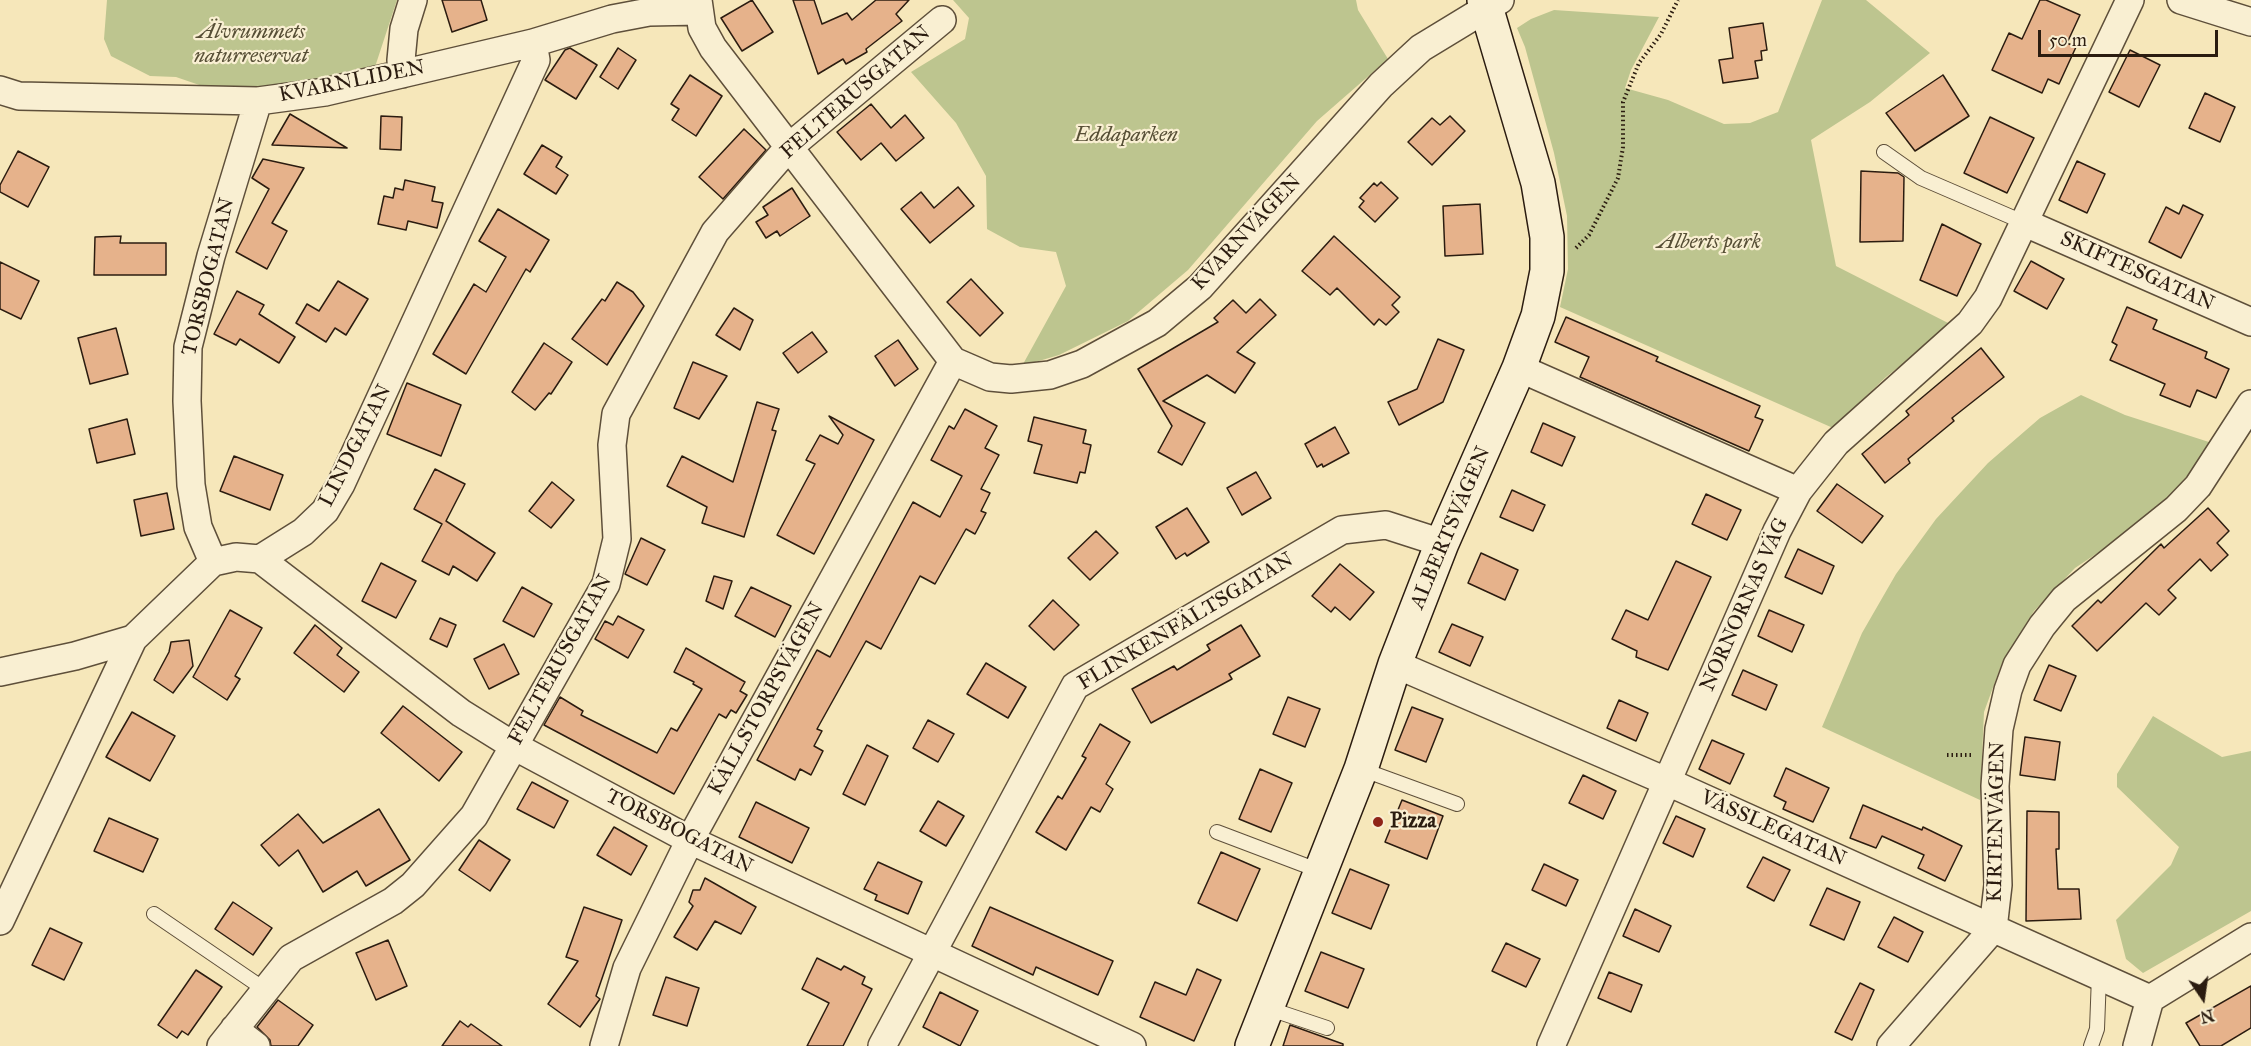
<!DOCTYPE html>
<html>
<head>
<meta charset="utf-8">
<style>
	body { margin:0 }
	#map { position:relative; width:2251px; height:1046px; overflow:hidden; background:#f6e7ba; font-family:"IM FELL Great Primer",serif }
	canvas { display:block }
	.north { position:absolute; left:2173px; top:968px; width:60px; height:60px; -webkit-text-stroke:4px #f9efd2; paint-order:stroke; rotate:167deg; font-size:16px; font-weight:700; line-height:24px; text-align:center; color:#2b1c10 }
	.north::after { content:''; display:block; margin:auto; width:21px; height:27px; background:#2b1c10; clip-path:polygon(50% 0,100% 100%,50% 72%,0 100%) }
	.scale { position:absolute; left:2038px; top:30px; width:180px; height:27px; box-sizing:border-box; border:3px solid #2b1c10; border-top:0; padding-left:8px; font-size:18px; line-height:21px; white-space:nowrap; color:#2b1c10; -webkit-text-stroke:4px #f9efd2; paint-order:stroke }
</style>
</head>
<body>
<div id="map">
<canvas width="2251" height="1046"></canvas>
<div class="north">N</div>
<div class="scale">50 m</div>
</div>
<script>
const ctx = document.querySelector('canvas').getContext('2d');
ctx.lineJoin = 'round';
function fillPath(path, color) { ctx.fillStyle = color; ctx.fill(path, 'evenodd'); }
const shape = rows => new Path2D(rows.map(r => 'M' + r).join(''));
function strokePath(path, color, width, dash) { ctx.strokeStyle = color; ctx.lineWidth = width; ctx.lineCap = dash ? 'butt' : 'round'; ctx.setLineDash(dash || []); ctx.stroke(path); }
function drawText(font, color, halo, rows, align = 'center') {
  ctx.font = font + ' "IM FELL Great Primer",serif'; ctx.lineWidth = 4.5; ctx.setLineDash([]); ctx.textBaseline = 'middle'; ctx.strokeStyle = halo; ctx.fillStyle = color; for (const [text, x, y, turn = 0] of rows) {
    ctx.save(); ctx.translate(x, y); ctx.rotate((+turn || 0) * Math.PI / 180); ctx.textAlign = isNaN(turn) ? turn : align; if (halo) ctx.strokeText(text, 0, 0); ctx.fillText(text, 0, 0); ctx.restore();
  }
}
const green = shape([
	[107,0,397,0,372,76,307,89,211,89,176,77,150,76,111,56,104,39],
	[953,0,1356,0,1358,10,1388,59,1317,121,1188,270,1128,321,1059,355,1022,366,1066,286,1056,252,1020,247,987,229,986,176,956,123,911,72,965,39,969,18],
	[1822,0,1866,0,1930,53,1870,102,1811,140,1836,266,1952,325,1886,377,1833,428,1560,307,1568,269,1567,216,1554,153,1525,47,1517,28,1531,19,1554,10,1659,17,1631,70,1625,88,1668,100,1724,124,1750,123,1778,112],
	[2081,395,2125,415,2212,443,2177,489,2138,526,2075,568,2034,611,2002,663,1984,712,1980,800,1822,727,1862,633,1896,574,1936,519,1988,463,2040,418],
	[2153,716,2222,757,2251,751,2251,911,2143,973,2126,959,2116,920,2171,865,2179,847,2117,787,2117,774]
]);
const building = shape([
	[442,0,481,0,487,20,452,32,442,0],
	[752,0,773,32,742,51,721,18,752,0],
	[793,0,814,0,822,24,847,13,852,20,876,0,909,0,896,14,902,21,866,49,867,52,846,64,843,59,818,74,793,0],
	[2040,0,2046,0,2080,15,2067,43,2076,47,2059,84,2048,79,2042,93,1992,70,2009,33,2022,39,2040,0],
	[1763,23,1767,50,1761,51,1762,60,1755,61,1758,78,1723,83,1719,60,1733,58,1729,28,1763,23],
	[570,48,597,65,576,99,545,80,565,50,570,48],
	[618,48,636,60,618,89,600,77,618,48],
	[2130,50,2160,65,2139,107,2109,92,2130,50],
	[690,75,722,96,696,136,672,120,679,109,671,104,690,75],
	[1943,75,1969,116,1915,151,1886,113,1943,75],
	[2205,93,2235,107,2220,142,2189,128,2205,93],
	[871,104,891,128,905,115,924,138,896,161,881,143,861,160,837,132,871,104],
	[290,114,347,148,272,145,290,114],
	[381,116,402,117,401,150,380,149,381,116],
	[1450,116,1465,131,1432,165,1408,142,1432,118,1440,125,1450,116],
	[1990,117,2034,138,2007,193,1964,173,1990,117],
	[744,129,766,150,723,199,699,177,744,129],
	[542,145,562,157,556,167,568,175,556,194,524,174,542,145],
	[18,151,49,167,28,207,0,192,0,185,18,151],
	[263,159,304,168,272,223,287,231,267,269,236,252,269,189,252,178,263,159],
	[2077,161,2105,174,2087,213,2059,200,2077,161],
	[1861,171,1898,173,1904,177,1903,241,1860,242,1861,171],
	[405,180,435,187,432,201,443,203,437,228,408,221,406,230,378,224,384,196,393,198,395,188,403,190,405,180],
	[1381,182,1398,198,1375,222,1359,207,1364,201,1360,198,1374,183,1377,186,1381,182],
	[958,187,974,206,930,243,901,209,921,192,934,208,958,187],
	[792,188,810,216,780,236,777,231,766,238,756,222,768,215,763,207,792,188],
	[1480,204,1483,254,1445,256,1443,206,1480,204],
	[2183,205,2203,215,2181,258,2149,242,2166,207,2179,214,2183,205],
	[498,209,549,240,530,272,526,269,466,374,433,354,474,284,486,292,506,257,479,241,498,209],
	[1942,224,1981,244,1957,296,1920,280,1942,224],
	[121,236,120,243,166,243,166,275,94,275,95,237,121,236],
	[1334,236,1400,297,1392,305,1399,312,1386,325,1379,319,1374,325,1337,288,1330,295,1302,271,1334,236],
	[2031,261,2064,279,2047,309,2014,291,2031,261],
	[0,262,39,281,21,319,0,309,0,262],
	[971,279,1003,313,980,336,947,302,971,279],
	[338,281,368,299,346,335,335,328,326,342,296,323,307,304,319,311,338,281],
	[617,282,633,292,644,306,607,365,572,339,602,299,605,301,617,282],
	[237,291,264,305,259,314,295,337,279,363,240,339,236,345,214,334,237,291],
	[1260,299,1276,315,1237,352,1255,363,1235,393,1207,375,1163,401,1205,423,1182,465,1158,452,1172,426,1138,369,1218,322,1214,318,1233,300,1246,313,1260,299],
	[2127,307,2157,320,2153,329,2207,352,2205,358,2229,369,2216,398,2197,390,2190,407,2160,395,2165,384,2110,360,2117,345,2112,342,2127,307],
	[734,308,753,320,740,350,716,335,734,308],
	[1566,317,1658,357,1656,361,1760,406,1755,417,1763,420,1749,451,1580,377,1589,357,1555,342,1566,317],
	[116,328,128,374,90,384,78,338,116,328],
	[812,332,827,352,798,373,783,353,812,332],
	[1438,339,1464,350,1443,402,1399,425,1388,402,1417,389,1438,339],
	[898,340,918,369,895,386,875,356,898,340],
	[544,343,572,362,551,394,549,393,535,410,512,392,544,343],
	[1981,348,2004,377,1952,418,1954,421,1908,459,1910,463,1885,483,1862,454,1909,415,1906,411,1981,348],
	[693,362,727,376,699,419,674,408,693,362],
	[407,383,461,405,441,456,387,434,407,383],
	[757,402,779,409,772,430,776,431,744,537,702,523,707,507,667,486,682,456,733,482,757,402],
	[965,409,997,426,985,448,999,455,981,489,990,493,981,511,986,513,975,534,966,529,935,584,920,576,881,649,866,641,817,729,822,731,814,746,823,751,811,775,800,769,795,780,757,760,817,650,830,657,913,502,940,517,962,476,931,460,949,426,954,429,965,409],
	[829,416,874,440,814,554,777,535,815,464,806,460,820,435,838,444,843,435,829,416],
	[1034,417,1086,430,1083,443,1091,445,1085,473,1080,472,1077,483,1034,473,1042,445,1028,441,1034,417],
	[127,419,135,454,97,463,89,429,127,419],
	[1543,423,1575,437,1562,466,1531,452,1543,423],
	[1335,427,1349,453,1323,467,1322,464,1317,467,1305,444,1335,427],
	[234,456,283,475,270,510,220,491,234,456],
	[435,469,465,484,446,521,495,553,477,581,453,566,449,575,422,561,442,524,414,509,435,469],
	[1256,472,1271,498,1242,515,1227,488,1256,472],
	[552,482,574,500,551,528,529,511,552,482],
	[1837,484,1883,516,1862,543,1817,511,1837,484],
	[1512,490,1545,505,1533,531,1500,517,1512,490],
	[167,493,174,529,141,536,134,500,167,493],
	[1706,494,1741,510,1727,540,1692,524,1706,494],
	[1187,508,1209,542,1187,556,1185,553,1176,559,1156,527,1187,508],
	[2208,508,2229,531,2217,543,2228,555,2211,571,2200,559,2168,590,2176,598,2159,615,2146,603,2097,651,2072,626,2098,600,2101,603,2161,544,2164,548,2208,508],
	[1096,531,1118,553,1090,580,1068,558,1096,531],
	[641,538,665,550,647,585,625,574,641,538],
	[1798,549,1834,566,1822,594,1785,577,1798,549],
	[1481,553,1518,570,1505,600,1468,583,1481,553],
	[1676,561,1711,577,1668,670,1636,657,1637,651,1612,639,1626,610,1648,620,1676,561],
	[381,563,416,581,396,618,362,601,381,563],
	[1340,564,1374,592,1350,620,1335,607,1331,612,1312,596,1340,564],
	[714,576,732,581,723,609,706,601,714,576],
	[522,587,552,604,534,637,503,621,522,587],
	[751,587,791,606,775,637,735,616,751,587],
	[1053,600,1079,625,1054,650,1029,626,1053,600],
	[230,610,262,628,235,676,240,679,227,700,193,677,230,610],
	[1769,610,1804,625,1792,652,1758,636,1769,610],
	[618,616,644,630,628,658,595,639,605,621,613,625,618,616],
	[440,618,456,625,447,647,430,639,440,618],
	[1452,624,1483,637,1470,666,1439,652,1452,624],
	[315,625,342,648,337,655,359,672,344,692,294,653,315,625],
	[1241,625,1260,656,1229,674,1232,679,1151,723,1132,689,1174,666,1177,670,1210,650,1207,645,1241,625],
	[189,640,193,666,173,693,154,680,169,652,171,642,189,640],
	[504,644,519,674,489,689,474,659,504,644],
	[686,648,745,682,740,691,747,695,736,713,731,710,726,718,719,714,674,794,544,725,560,697,583,711,581,715,657,753,671,728,677,731,702,689,693,684,694,682,674,672,686,648],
	[986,663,1026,687,1008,718,967,694,986,663],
	[2049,665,2076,676,2061,711,2034,700,2049,665],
	[1743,670,1777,685,1766,710,1732,695,1743,670],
	[1288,697,1320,709,1305,747,1273,734,1288,697],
	[1619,700,1648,713,1636,741,1607,728,1619,700],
	[403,706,462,752,439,781,381,733,403,706],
	[1412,707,1443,719,1426,762,1395,750,1412,707],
	[132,712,175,736,150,781,106,757,132,712],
	[928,720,954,734,938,762,913,748,928,720],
	[1100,724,1130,742,1106,784,1113,789,1100,812,1091,807,1066,850,1036,832,1058,796,1062,799,1086,758,1082,756,1100,724],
	[2025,737,2060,742,2055,780,2020,775,2025,737],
	[1712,740,1744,754,1730,784,1699,769,1712,740],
	[867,745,888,756,865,805,843,794,867,745],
	[1786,768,1829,788,1813,822,1783,809,1786,802,1774,796,1786,768],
	[1260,769,1292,783,1271,832,1239,819,1260,769],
	[1583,775,1616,791,1603,819,1569,803,1583,775],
	[532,782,568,801,554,828,517,809,532,782],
	[1402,800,1443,816,1427,859,1385,842,1402,800],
	[938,801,964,816,946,846,920,831,938,801],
	[756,802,809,828,792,863,739,837,756,802],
	[1863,805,1922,830,1923,827,1962,846,1945,881,1918,868,1924,855,1882,836,1876,848,1850,838,1863,805],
	[379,809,410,860,366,886,357,871,323,892,298,850,279,866,261,845,298,814,323,843,379,809],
	[2027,811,2059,812,2059,849,2056,849,2058,889,2079,889,2081,919,2026,921,2027,811],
	[1676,816,1705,829,1693,857,1663,843,1676,816],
	[109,818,158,839,143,872,94,851,109,818],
	[614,827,647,846,631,875,597,855,614,827],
	[479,840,510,860,490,891,459,870,479,840],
	[1221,852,1260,869,1237,921,1198,903,1221,852],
	[1763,857,1790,870,1774,901,1747,887,1763,857],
	[878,862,922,882,908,914,875,900,877,895,864,889,878,862],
	[1544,864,1578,880,1566,906,1532,890,1544,864],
	[1350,869,1389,885,1371,929,1332,913,1350,869],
	[705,878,756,907,741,934,715,921,697,950,674,937,693,906,689,902,693,890,700,890,705,878],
	[1827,888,1860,902,1844,940,1810,925,1827,888],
	[233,902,272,928,253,955,215,929,233,902],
	[584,907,622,920,596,996,600,999,580,1027,548,1004,578,961,566,957,584,907],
	[990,907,1113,961,1098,995,1036,967,1033,975,972,946,990,907],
	[1635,909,1671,926,1659,952,1623,936,1635,909],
	[1894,917,1923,932,1908,962,1878,947,1894,917],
	[50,928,82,943,64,980,32,965,50,928],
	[388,940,407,986,376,1000,356,953,388,940],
	[1506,943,1540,959,1526,987,1492,971,1506,943],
	[1321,952,1364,969,1348,1008,1305,991,1321,952],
	[817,958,841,970,844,966,865,977,862,984,872,989,843,1046,807,1046,829,1003,802,989,817,958],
	[1197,969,1221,980,1194,1041,1140,1017,1155,982,1186,995,1197,969],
	[196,970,222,987,188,1035,182,1031,177,1038,158,1025,196,970],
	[1609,972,1642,985,1631,1012,1598,998,1609,972],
	[666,977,699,988,687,1026,653,1015,666,977],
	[1860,983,1874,990,1852,1040,1835,1032,1860,983],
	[2251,986,2251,1028,2221,1046,2200,1046,2186,1023,2251,986],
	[940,992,978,1011,960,1046,923,1027,940,992],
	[278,1000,313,1025,298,1046,271,1046,270,1040,257,1027,278,1000],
	[460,1021,468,1027,471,1024,502,1046,442,1046,460,1021],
	[1290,1025,1343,1044,1343,1046,1283,1046,1290,1025]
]);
const path = shape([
	[1576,248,1589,235,1618,178,1623,147,1623,102,1639,63,1661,34,1678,0],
	[1947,755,1974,755]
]);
const lane = shape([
	[1884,152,1921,178,2023,222],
	[1361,769,1457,804],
	[1217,832,1320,871],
	[154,914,264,989],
	[1267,1008,1327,1028],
	[2091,1046,2097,1029,2099,976]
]);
const street = shape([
	[698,0,702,28,713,48,953,361],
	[2181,0,2251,22],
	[402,74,401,60,404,29,413,0],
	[0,90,19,96,258,101,325,92,533,43,612,19,649,12,699,11],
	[2023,222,2251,322],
	[953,361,990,377,1011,379,1050,375,1082,364,1157,323,1200,287,1381,85,1421,48,1500,0],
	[1519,368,1798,491],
	[260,559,461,713,514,746,690,840,1132,1046],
	[213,562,198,527,191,485,187,401,188,347,211,256,258,101],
	[1395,664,1668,782,2150,999],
	[0,672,75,656,133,639],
	[0,921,133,639,213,562,236,557,260,559,303,532,325,511,341,484,536,60,533,43],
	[234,1029,256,1046],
	[221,1046,291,958,393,901,413,885,474,816,606,584,617,539,612,445,616,414,715,232,788,148,942,20],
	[604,1046,627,968,690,840,953,361],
	[882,1046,1075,686,1342,530,1386,525,1442,543],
	[1551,1046,1777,531,1798,491,1836,443,1970,323,1988,298,2130,0],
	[1891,1046,1993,929,1998,885,1995,786,1999,729,2008,690,2017,665,2042,626,2064,599,2176,509,2198,486,2251,404],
	[2137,1046,2150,999,2251,937]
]);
const secondary = shape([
	[1252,1046,1361,769,1395,664,1442,543,1519,368,1538,316,1547,271,1547,237,1538,183,1484,0]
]);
const markers = [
	[1378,822,6,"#8f2418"]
];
const parkNames = [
	["Älvrummets",251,33],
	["naturreservat",251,57],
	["Eddaparken",1126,136],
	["Alberts park",1709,243]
];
const streetNames = [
	["KVARNLIDEN",352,82,-11],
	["FELTERUSGATAN",856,93,-41],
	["KVARNVÄGEN",1247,233,-47],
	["SKIFTESGATAN",2137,272,24],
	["TORSBOGATAN",209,277,-76],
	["LINDGATAN",356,446,-63],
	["ALBERTSVÄGEN",1451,528,-67],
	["NORNORNAS VÄG",1745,605,-66],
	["FLINKENFÄLTSGATAN",1186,622,-31],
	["FELTERUSGATAN",561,660,-61],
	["KÄLLSTORPSVÄGEN",767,699,-61],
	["KIRTENVÄGEN",1997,822,-89],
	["VÄSSLEGATAN",1773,829,24],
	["TORSBOGATAN",679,832,27]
];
const poiNames = [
	["Pizza",1390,822]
];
fillPath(green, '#bdc58f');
fillPath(building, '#e6b28b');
strokePath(building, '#2b1c10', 1.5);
strokePath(lane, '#5e4f3a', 16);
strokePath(street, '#5e4f3a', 30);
strokePath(secondary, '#2b1c10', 36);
strokePath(path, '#2b1c10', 4, [1.5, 3]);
strokePath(lane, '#f9efd2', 14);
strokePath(street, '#f9efd2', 27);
strokePath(secondary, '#f9efd2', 33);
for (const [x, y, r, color] of markers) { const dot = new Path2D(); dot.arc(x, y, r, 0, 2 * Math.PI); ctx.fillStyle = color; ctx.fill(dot); strokePath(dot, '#f9efd2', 2); }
drawText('italic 21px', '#574f36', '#f9efd2', parkNames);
drawText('21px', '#2b1c10', '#f9efd2', streetNames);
drawText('bold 21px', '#2b1c10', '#f9efd2', poiNames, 'left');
</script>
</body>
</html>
